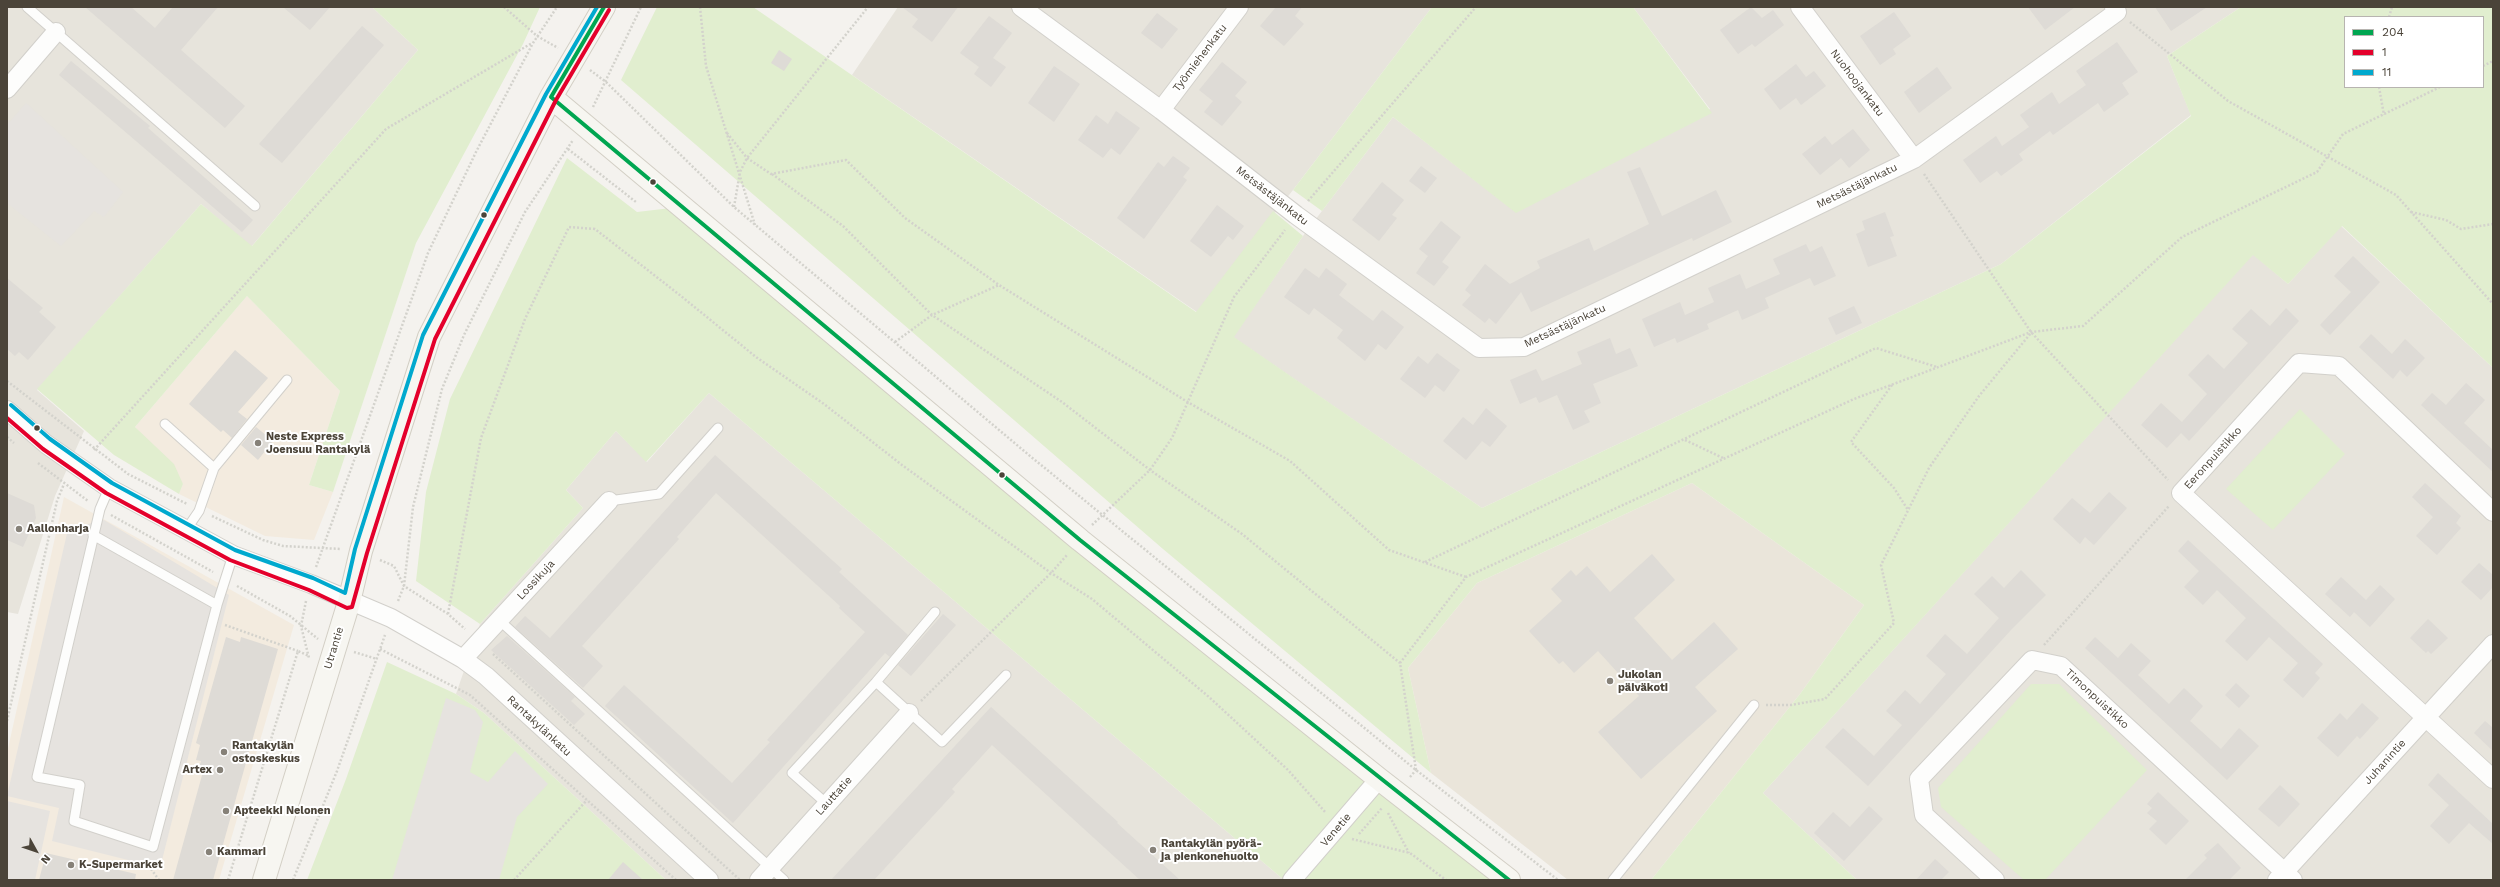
<!DOCTYPE html>
<html>
<head>
<meta charset="utf-8">
<style>
	body { margin:0 }
	#map { position:relative; width:2500px; height:887px; overflow:hidden; background:#f4f2ee; font-family:"Work Sans",sans-serif }
	canvas { display:block }
	.frame { position:absolute; inset:0; border:8px solid #4b4439; pointer-events:none }
	.legend { position:absolute; left:2344px; top:16px; width:140px; height:72px; box-sizing:border-box; background:#fff; border:1px solid #b7b4b0; margin:0; padding:5px 7px; list-style:none; font-size:12px; color:#4b4439 }
	.legend li { display:flex; align-items:center; gap:8px; height:20px }
	.legend b { width:20px; border:1px solid #b7b4b0 }
	.north { position:absolute; left:16px; top:831px; width:40px; height:40px; -webkit-text-stroke:3px #fff; paint-order:stroke; rotate:130deg; font-size:11px; font-weight:700; line-height:16px; text-align:center; color:#4b4439 }
	.north::after { content:''; display:block; margin:auto; width:14px; height:18px; background:#4b4439; clip-path:polygon(50% 0,100% 100%,50% 72%,0 100%) }
</style>
</head>
<body>
<div id="map">
<canvas width="2500" height="887"></canvas>
<div class="frame"></div>
<ul class="legend">
<li><b style="height:5px;background:#00a651"></b>204</li>
<li><b style="height:5px;background:#e4002b"></b>1</li>
<li><b style="height:5px;background:#00a9ce"></b>11</li>
</ul>
<div class="north">N</div>
</div>
<script>
const ctx = document.querySelector('canvas').getContext('2d');
ctx.lineJoin = 'round';
function fillPath(path, color) { ctx.fillStyle = color; ctx.fill(path, 'evenodd'); }
const shape = rows => new Path2D(rows.map(r => 'M' + r).join(''));
function strokePath(path, color, width, dash) { ctx.strokeStyle = color; ctx.lineWidth = width; ctx.lineCap = dash ? 'butt' : 'round'; ctx.setLineDash(dash || []); ctx.stroke(path); }
function drawText(font, color, halo, rows, align = 'center') {
  ctx.font = font + ' "Work Sans",sans-serif'; ctx.lineWidth = 4; ctx.setLineDash([]); ctx.textBaseline = 'middle'; ctx.strokeStyle = halo; ctx.fillStyle = color; for (const [text, x, y, turn = 0] of rows) {
    ctx.save(); ctx.translate(x, y); ctx.rotate((+turn || 0) * Math.PI / 180); ctx.textAlign = isNaN(turn) ? turn : align; if (halo) ctx.strokeText(text, 0, 0); ctx.fillText(text, 0, 0); ctx.restore();
  }
}
const residential = shape([
	[7,7,372,7,418,50,251,247,201,204,37,390,84,431,55,496,18,614,7,612],
	[898,7,1432,7,1293,190,1197,312,852,75],
	[1633,7,2241,7,2167,56,2191,115,2001,264,1482,508,1233,337,1303,236,1393,117,1516,212,1710,109],
	[2341,226,2493,368,2493,880,1857,880,1763,793,2253,254,2288,284],
	[709,393,1284,880,666,880,484,713,456,694,480,624,583,508,566,490,616,431,647,462]
]);
const commercial = shape([
	[247,296,340,391,309,485,333,492,314,540,265,536,179,494,183,484,135,427],
	[64,497,294,625,219,880,7,880,7,753]
]);
const education = shape([
	[1692,483,1864,605,1800,694,1651,880,1568,880,1431,773,1408,668,1477,583]
]);
const green = shape([
	[372,7,540,7,523,44,416,243,333,492,309,485,340,391,247,296,135,427,174,464,183,484,179,494,114,455,37,389,201,204,252,246,418,50],
	[657,7,753,7,1196,312,1273,211,1303,236,1234,337,1482,508,2001,264,2191,116,2167,56,2241,7,2493,7,2493,368,2342,226,2288,284,2253,255,1763,793,1857,880,1651,880,1800,694,1864,605,1692,483,1477,583,1408,668,1431,773,1163,549,621,80],
	[2345,17,2483,17,2483,87,2345,87],
	[1432,7,1633,7,1712,113,1516,213,1393,117,1322,211,1293,190],
	[567,158,637,212,671,208,1497,880,1284,880,709,393,646,462,616,431,566,490,583,508,480,624,416,581,426,492,450,399],
	[2300,409,2345,454,2273,530,2226,489],
	[387,662,456,694,484,713,666,880,307,880,346,779],
	[2031,684,2059,684,2147,770,2045,880,2024,880,1941,807,1938,788]
]);
const parking = shape([
	[26,103,123,192,104,217,94,211,61,246,7,203,7,125],
	[104,520,229,595,160,868,52,841,59,808,7,796,68,529],
	[446,698,475,710,483,722,470,772,488,782,515,751,548,784,517,817,499,880,392,880],
	[7,801,50,811,35,880,7,880]
]);
const building = shape([
	[85,7,131,7,155,28,173,7,218,7,181,50,245,106,225,128],
	[283,7,330,7,310,30],
	[902,7,958,7,932,42,912,27,918,19],
	[1276,7,1302,7,1295,16,1304,24,1284,46,1260,26],
	[1751,7,1762,18,1773,10,1784,25,1755,47,1752,44,1738,54,1720,30],
	[2028,7,2075,7,2045,30],
	[2155,7,2207,7,2171,31],
	[1894,12,1911,36,1893,49,1896,54,1880,65,1860,36],
	[1157,13,1178,29,1162,49,1141,33],
	[989,16,1012,33,993,58,1006,67,991,87,974,74,979,67,960,53],
	[362,26,384,45,282,163,259,144],
	[2117,42,2138,72,2122,83,2129,94,2104,112,2098,103,2053,135,2050,131,2019,154,2023,160,2001,176,1997,171,1980,183,1963,160,1996,136,2002,146,2029,127,2020,115,2052,92,2059,104,2086,85,2076,71],
	[779,50,792,59,784,71,771,63],
	[71,61,150,126,148,128,253,220,242,232,59,75],
	[1222,62,1247,82,1235,96,1242,102,1222,126,1204,112,1213,101,1199,90],
	[1796,64,1806,77,1814,71,1826,86,1801,105,1796,98,1780,110,1764,89],
	[1054,66,1080,84,1054,122,1028,103],
	[1937,67,1952,88,1919,113,1904,92],
	[1116,111,1140,128,1120,155,1111,148,1103,158,1078,140,1096,115,1108,124],
	[1853,129,1870,150,1849,168,1841,158,1820,175,1802,154,1825,136,1832,145],
	[1173,156,1190,168,1183,177,1187,180,1144,239,1117,218,1158,162,1164,167],
	[1421,166,1437,178,1425,193,1409,181],
	[1640,167,1662,216,1716,190,1732,222,1693,241,1692,238,1531,312,1521,292,1496,324,1489,318,1485,323,1462,305,1471,295,1465,290,1485,264,1510,284,1540,268,1537,261,1589,238,1594,251,1649,224,1627,172],
	[1382,182,1404,200,1392,215,1397,218,1379,241,1352,220],
	[1217,205,1244,226,1233,240,1228,236,1211,257,1190,241],
	[1885,212,1894,236,1890,237,1897,256,1868,267,1856,234,1865,230,1862,221],
	[1441,221,1461,237,1442,262,1449,267,1434,286,1416,273,1428,256,1419,249],
	[1806,244,1810,252,1822,246,1836,276,1814,286,1810,278,1765,298,1769,308,1742,320,1738,310,1707,324,1709,329,1677,343,1675,338,1654,347,1642,319,1680,302,1685,315,1714,302,1708,288,1740,274,1746,289,1780,274,1773,259],
	[2353,256,2380,282,2330,335,2320,325,2351,292,2334,276],
	[1305,268,1319,278,1326,268,1347,284,1339,295,1373,321,1382,310,1404,327,1386,350,1378,344,1365,361,1337,338,1343,330,1314,308,1309,315,1284,297],
	[7,278,43,308,39,312,56,327,28,360,19,352,15,356,7,349],
	[1854,306,1862,323,1836,335,1828,318],
	[2286,308,2299,321,2189,441,2181,433,2167,448,2141,425,2161,403,2182,422,2207,394,2188,375,2208,354,2224,369,2248,343,2232,329,2251,309,2270,326],
	[2371,334,2392,354,2405,339,2425,358,2407,377,2400,370,2393,379,2359,347],
	[1610,338,1616,354,1630,348,1638,366,1593,384,1601,403,1584,411,1590,422,1573,430,1557,395,1539,403,1536,397,1520,404,1510,380,1536,369,1542,381,1582,364,1577,352],
	[235,350,268,378,238,412,247,419,232,438,223,430,221,432,189,404],
	[1437,353,1460,370,1444,392,1435,385,1425,398,1400,379,1418,356,1428,364],
	[2466,383,2485,400,2464,423,2493,450,2493,472,2421,405,2432,393,2446,405],
	[1486,408,1507,426,1490,447,1482,441,1466,460,1443,441,1463,417,1473,425],
	[256,427,273,441,258,460,241,445],
	[715,455,842,569,839,572,908,635,890,657,885,653,733,823,605,706,624,685,732,783,770,742,767,740,865,632,839,608,840,606,716,493,677,537,679,539,582,646,603,666,583,688,515,627,525,616,550,638],
	[2425,483,2461,516,2456,523,2461,528,2437,555,2416,536,2433,517,2412,497],
	[2109,492,2127,508,2094,545,2085,537,2080,544,2053,519,2072,498,2090,513],
	[7,493,34,505,36,518,23,547,7,540],
	[2188,540,2323,664,2315,673,2320,678,2303,698,2283,680,2298,663,2269,637,2247,661,2225,641,2246,618,2217,590,2203,605,2184,587,2199,571,2178,551],
	[1652,554,1675,580,1634,618,1672,660,1714,622,1738,649,1695,687,1717,711,1641,779,1598,732,1639,696,1598,651,1574,673,1563,661,1559,664,1529,631,1562,601,1551,589,1571,570,1576,576,1587,566,1610,592],
	[2479,563,2493,575,2493,587,2481,600,2461,582],
	[2021,570,2046,595,2011,630,1868,786,1825,747,1843,728,1874,756,1902,725,1886,711,1905,690,1920,704,1946,674,1926,656,1945,634,1967,654,1999,618,1974,594,1992,576,2004,588],
	[2341,577,2366,600,2380,585,2395,599,2370,627,2354,612,2350,617,2325,594],
	[943,614,956,625,911,676,898,665],
	[2428,619,2448,638,2431,654,2428,651,2426,653,2410,638],
	[507,636,575,697,571,701,585,714,574,725,491,650],
	[226,637,240,642,241,637,278,649,213,880,173,880,204,768,199,767,201,761,196,760,200,745,196,743],
	[2095,637,2118,658,2131,643,2151,661,2138,675,2169,704,2184,688,2203,706,2190,721,2221,749,2239,728,2259,746,2227,780,2085,648],
	[2236,683,2250,696,2239,708,2225,695],
	[2362,703,2379,718,2360,739,2357,736,2338,757,2317,738,2340,713,2347,720],
	[991,707,1118,822,1117,823,1180,880,1140,880,992,745,952,789,955,792,874,880,831,880],
	[2485,721,2493,728,2493,751,2474,733],
	[2438,773,2493,824,2493,844,2469,823,2449,844,2430,826,2449,805,2428,785],
	[2280,785,2300,804,2279,827,2258,809],
	[2158,792,2189,821,2166,845,2149,829,2157,821,2147,813,2152,808,2147,804],
	[1869,806,1883,819,1844,861,1814,833,1833,812,1850,827],
	[2218,843,2241,868,2229,880,2185,880,2207,858,2204,855],
	[46,853,136,874,135,880,39,880],
	[1935,859,1949,872,1941,880,1916,880],
	[623,862,643,880,608,880]
]);
const path = shape([
	[504,7,537,36,558,48],
	[700,7,706,66,755,225],
	[2389,17,2392,7],
	[2130,22,2228,101,2396,195,2493,304],
	[2483,66,2493,61],
	[590,70,606,82,734,207,1030,456,1416,770,1558,880],
	[2379,87,2384,115],
	[593,107,641,7],
	[727,133,747,158,771,174,846,160,905,218,999,285,1186,401,1290,461,1389,550,1466,577],
	[568,149,636,202],
	[772,174,843,226,932,315,1062,402,1150,470,1242,534,1400,663],
	[1924,174,2031,332,2168,480],
	[1308,201,1476,7],
	[734,207,740,172,747,158,868,7],
	[2411,212,2446,220,2461,229,2493,224],
	[895,342,932,315,999,285],
	[7,381,128,474,187,504],
	[1892,385,1851,442,1894,488,1908,510],
	[7,437,14,443],
	[1685,440,1723,458],
	[94,450,386,129,532,43],
	[38,463,88,501],
	[111,515,213,572],
	[212,516,263,540,283,546,341,549],
	[1092,525,1150,470,1172,438,1234,297,1285,230],
	[380,560,394,566,404,586,448,614,465,629],
	[1425,562,1876,348,1937,367],
	[316,567,428,253,476,152,533,43,557,7],
	[237,586,290,616,318,639],
	[306,601,301,626,309,658],
	[398,601,404,586,413,507,442,389,464,335,525,212,573,140],
	[448,614,481,438,525,319,569,227,595,229,681,296,756,357,824,404,902,465,1051,573,1092,599,1209,697,1288,770,1326,813],
	[225,625,298,651],
	[2044,645,2169,506],
	[380,649,470,695,676,880],
	[354,652,377,659],
	[493,654,740,880],
	[921,701,1051,573,1067,555],
	[1766,705,1791,705,1825,699,1894,623,1881,565,1929,468,1979,396,2031,333],
	[7,721,57,501,64,484],
	[1416,770,1400,663,1466,577,1854,399,2031,332,2083,326,2182,237,2317,172,2343,134,2440,87],
	[1410,777,1416,770],
	[1388,813,1409,853],
	[1359,834,1382,808],
	[1352,839,1410,853,1446,880],
	[151,869,159,880],
	[228,880,298,651,309,656],
	[293,880,337,771,385,635],
	[514,880,587,800]
]);
const lane = shape([
	[27,7,255,206],
	[165,424,214,468],
	[109,488,100,509,37,777,80,785,74,821,153,847,217,605,233,555],
	[609,501,659,494,718,428],
	[186,530,199,511,214,468,287,380],
	[93,535,217,605],
	[499,620,784,880],
	[876,682,935,612],
	[827,804,792,773,876,682,942,742,1006,675],
	[1613,880,1754,705]
]);
const street = shape([
	[1021,7,1161,110,1296,215,1479,348,1524,347,1914,159,2117,12,2114,7],
	[1800,7,1914,159],
	[7,89,56,32],
	[1161,110,1239,7],
	[7,410,46,444,109,488,233,555,311,584,391,618,463,659,486,676,709,880],
	[2493,512,2339,366,2299,363,2181,493,2493,779],
	[463,659,609,501],
	[759,880,909,713],
	[1292,880,1379,779],
	[1995,880,1924,815,1919,779,2032,660,2061,666,2293,880],
	[2277,880,2493,644]
]);
const secondary = shape([
	[551,97,1080,540,1379,779,1509,880],
	[264,880,349,602,361,551,429,337,551,97,604,7]
]);
const bus1 = shape([
	[604,7,551,97,1080,540,1509,880]
]);
const bus2 = shape([
	[7,418,43,449,106,493,230,560,309,590,347,608,352,607,367,553,435,339,556,100,609,10]
]);
const bus3 = shape([
	[11,405,50,439,112,483,235,550,313,578,345,593,355,549,423,335,546,94,597,7]
]);
const markers = [
	[653,182,3.5,"#4b4439"],
	[484,215,3.5,"#4b4439"],
	[37,428,3.5,"#4b4439"],
	[258,443,4,"#868178"],
	[1002,475,3.5,"#4b4439"],
	[19,529,4,"#868178"],
	[1610,681,4,"#868178"],
	[224,752,4,"#868178"],
	[220,770,4,"#868178"],
	[226,811,4,"#868178"],
	[1153,850,4,"#868178"],
	[209,852,4,"#868178"],
	[71,865,4,"#868178"]
];
const streetNames = [
	["Työmiehenkatu",1200,58,-53],
	["Nuohoojankatu",1857,83,53],
	["Metsästäjänkatu",1857,186,-26],
	["Metsästäjänkatu",1272,196,38],
	["Metsästäjänkatu",1565,326,-25],
	["Eeronpuistikko",2213,458,-48],
	["Lossikuja",536,580,-47],
	["Utrantie",334,648,-73],
	["Timonpuistikko",2097,699,43],
	["Rantakylänkatu",539,726,43],
	["Juhanintie",2385,762,-48],
	["Lauttatie",834,796,-48],
	["Venetie",1336,830,-49]
];
const poiNames = [
	["Neste Express",266,437],
	["Joensuu Rantakylä",266,450],
	["Aallonharja",27,529],
	["Jukolan",1618,675],
	["päiväkoti",1618,688],
	["Rantakylän",232,746],
	["ostoskeskus",232,759],
	["Artex",212,770,"right"],
	["Apteekki Nelonen",234,811],
	["Rantakylän pyörä-",1161,844],
	["ja pienkonehuolto",1161,857],
	["Kammari",217,852],
	["K-Supermarket",79,865]
];
fillPath(residential, '#e7e4dc');
fillPath(commercial, '#f3ebdf');
fillPath(education, '#eae5da');
fillPath(green, '#e1eecf');
fillPath(parking, '#e6e3df');
fillPath(building, '#dedbd6');
strokePath(lane, '#d2d0cb', 11);
strokePath(street, '#d2d0cb', 20);
strokePath(secondary, '#d3cfc5', 24);
strokePath(path, '#d3d2cc', 2.5, [2, 2]);
strokePath(lane, '#fdfdfc', 9);
strokePath(street, '#fdfdfc', 18);
strokePath(secondary, '#f7f6f1', 22);
strokePath(bus1, '#00a651', 4);
strokePath(bus2, '#e4002b', 4);
strokePath(bus3, '#00a9ce', 4);
for (const [x, y, r, color] of markers) { const dot = new Path2D(); dot.arc(x, y, r, 0, 2 * Math.PI); ctx.fillStyle = color; ctx.fill(dot); strokePath(dot, '#fff', 1.5); }
drawText('11px', '#4b4439', '#fff', streetNames);
drawText('bold 11px', '#4b4439', '#fff', poiNames, 'left');
</script>
</body>
</html>
